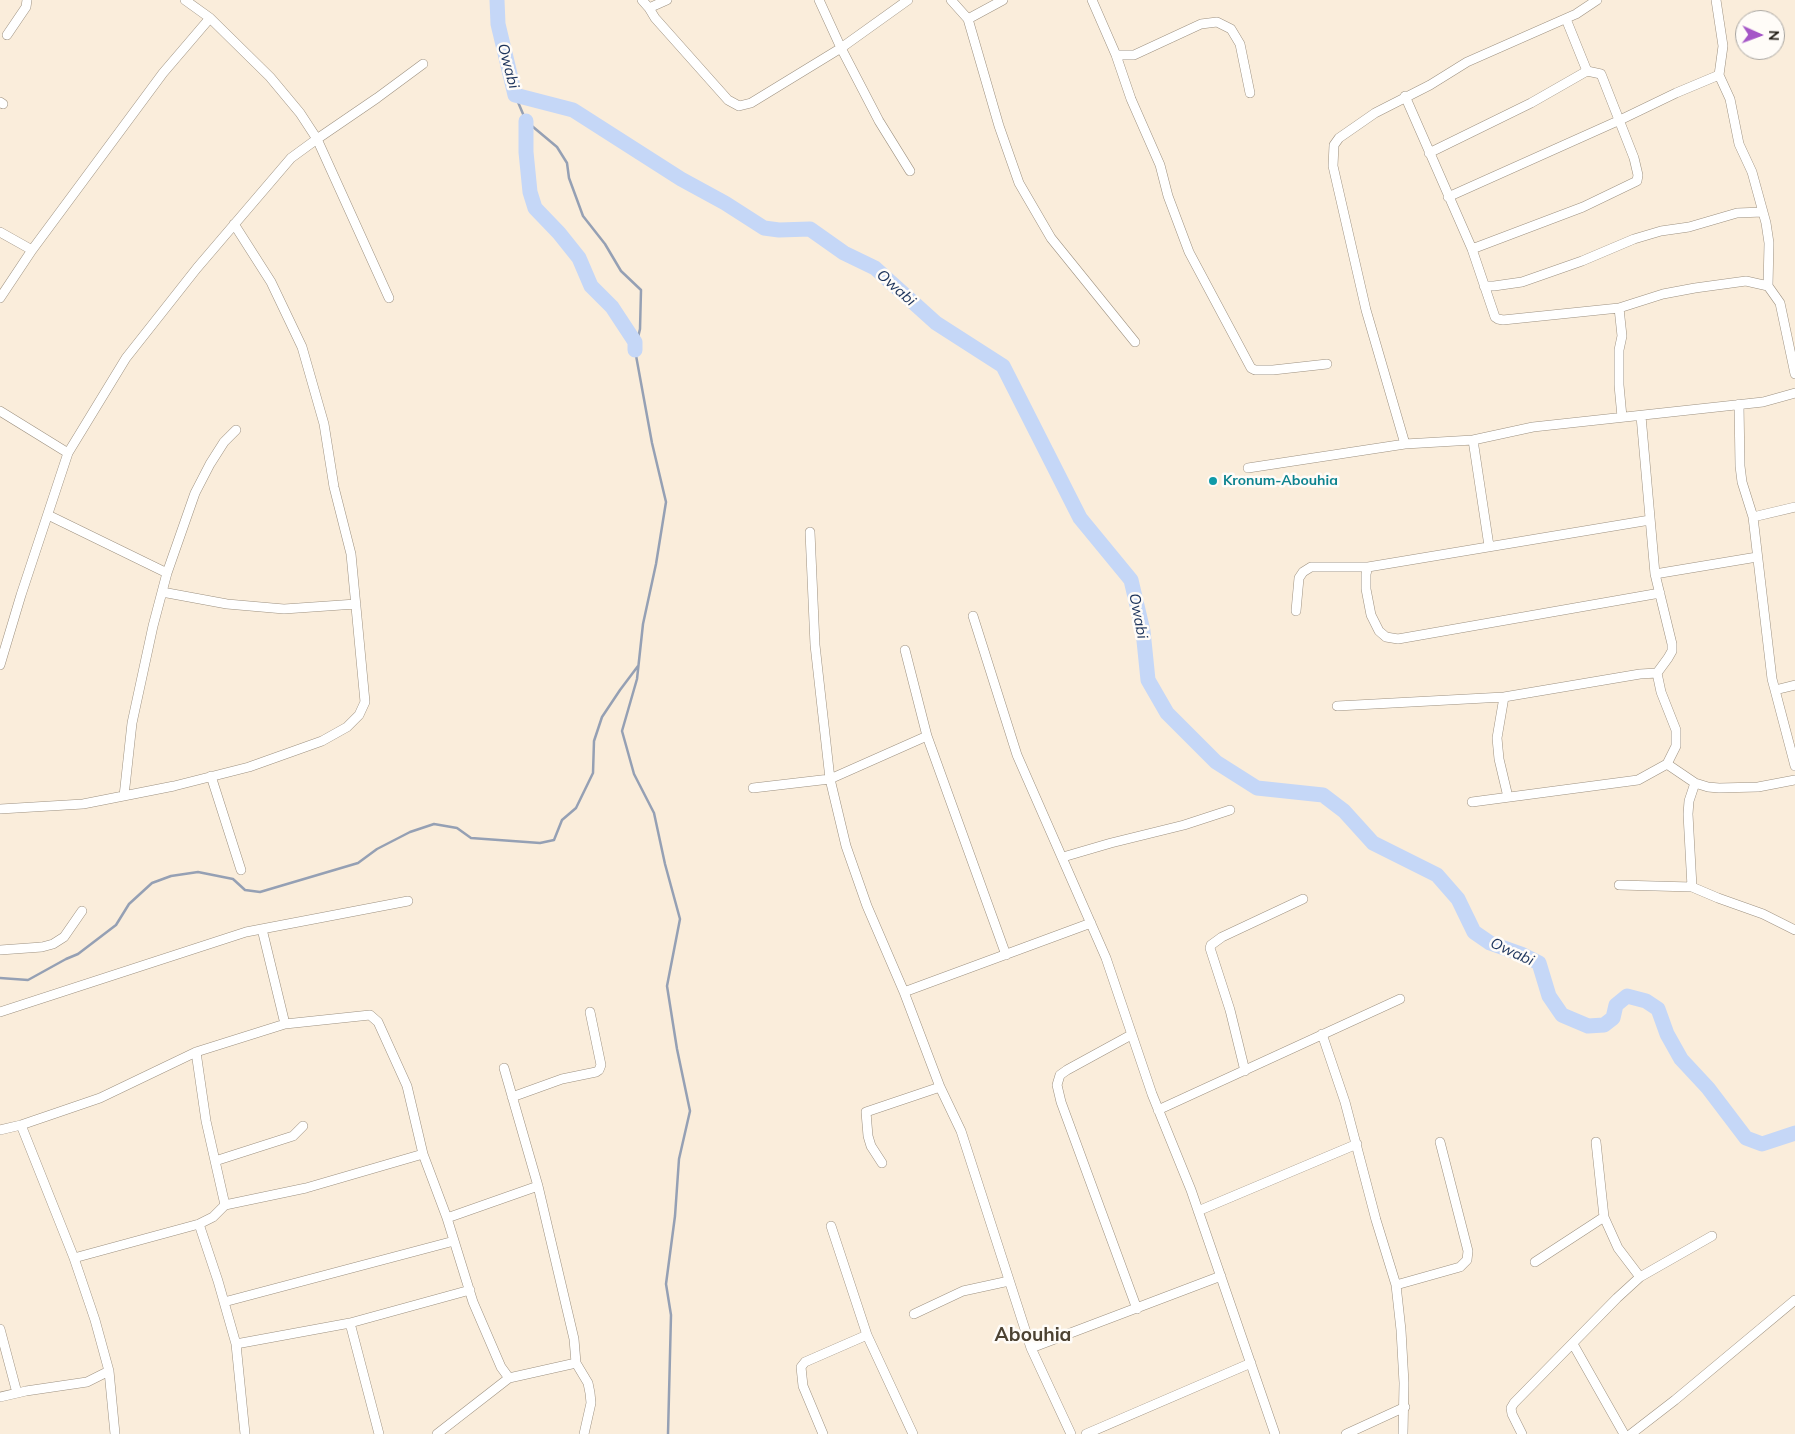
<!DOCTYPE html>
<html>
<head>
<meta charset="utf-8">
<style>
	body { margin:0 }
	#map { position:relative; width:1795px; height:1434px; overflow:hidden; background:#faeddb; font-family:Mulish,sans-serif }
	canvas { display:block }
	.north { position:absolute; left:1735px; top:10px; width:50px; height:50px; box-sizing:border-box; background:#fffcf8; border:1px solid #a7a49f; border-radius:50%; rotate:92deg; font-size:14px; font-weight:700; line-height:20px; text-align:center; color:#242019 }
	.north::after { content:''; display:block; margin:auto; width:18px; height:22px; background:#a556c7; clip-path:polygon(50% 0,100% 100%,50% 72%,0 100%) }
</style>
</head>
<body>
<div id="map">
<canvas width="1795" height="1434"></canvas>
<div class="north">N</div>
</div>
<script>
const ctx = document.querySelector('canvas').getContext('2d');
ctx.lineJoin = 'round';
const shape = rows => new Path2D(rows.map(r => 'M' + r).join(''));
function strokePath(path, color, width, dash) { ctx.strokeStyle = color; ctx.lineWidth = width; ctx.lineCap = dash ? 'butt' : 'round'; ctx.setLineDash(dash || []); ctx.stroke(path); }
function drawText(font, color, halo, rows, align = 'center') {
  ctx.font = font + ' Mulish,sans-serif'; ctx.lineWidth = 5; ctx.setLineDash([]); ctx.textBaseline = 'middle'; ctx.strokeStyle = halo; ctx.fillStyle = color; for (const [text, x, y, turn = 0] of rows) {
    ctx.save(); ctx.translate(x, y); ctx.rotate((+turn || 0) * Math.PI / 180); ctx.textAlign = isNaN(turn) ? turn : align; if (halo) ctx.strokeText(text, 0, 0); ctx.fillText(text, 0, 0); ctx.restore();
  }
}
const stream = shape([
	[515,95,526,121,557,147,567,163,569,178,583,216,605,244,621,271,641,290,640,329,635,350,652,443,666,502,656,564,643,624,637,679,622,731,634,774,654,813,665,864,680,919,667,986,677,1049,690,1111,679,1159,675,1216,666,1284,671,1315,668,1434],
	[0,978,28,980,66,959,78,954,116,925,129,904,152,883,171,876,198,872,233,879,245,890,260,892,358,863,377,849,410,832,434,824,457,828,471,838,540,843,554,840,562,820,576,808,593,773,594,741,602,717,620,690,638,666]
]);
const river = shape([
	[497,0,498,24,515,95,573,110,681,179,725,203,764,228,779,230,810,229,844,253,875,268,936,323,1003,366,1080,518,1131,580,1143,631,1148,680,1167,713,1216,762,1257,788,1323,795,1344,811,1373,843,1437,875,1458,899,1474,932,1490,943,1521,954,1539,963,1549,996,1562,1015,1588,1026,1604,1025,1613,1018,1616,1005,1627,996,1646,1001,1658,1009,1667,1034,1681,1059,1708,1088,1746,1138,1762,1144,1795,1133],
	[526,121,526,152,530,192,535,208,559,233,579,258,591,286,612,307,635,342,635,350]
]);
const street = shape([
	[185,0,210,18,270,77,300,113,317,139,389,298],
	[642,0,649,8,655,18,728,100,739,106,751,103,841,48,908,0],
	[819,0,841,48,879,121,910,171],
	[951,0,968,19,999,126,1019,183,1051,238,1135,342],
	[1092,0,1116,55,1131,99,1160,165,1168,196,1189,252,1251,368,1255,370,1273,370,1327,364],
	[1716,0,1723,46,1719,75,1730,99,1739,144,1752,172,1766,223,1769,243,1768,286],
	[649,8,667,0],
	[968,19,1003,0],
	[7,35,26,7,27,0],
	[1116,55,1134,55,1201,24,1217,22,1231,29,1240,44,1250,93],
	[1405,96,1472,249,1495,317,1498,319,1503,320,1619,308],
	[0,102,3,104],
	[1429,153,1531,103,1587,71,1566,19],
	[1448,197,1620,120,1676,93,1719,75],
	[0,232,32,250],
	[1472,249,1583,207,1637,181,1638,175,1634,158,1601,74,1587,71],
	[1484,286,1494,286,1522,282,1582,261,1634,239,1661,231,1689,227,1737,213,1763,212],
	[0,298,32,250,163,73,210,18],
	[1739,404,1740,466,1742,482,1753,517],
	[0,411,68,453],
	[1641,416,1655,574,1672,644,1672,651,1668,658,1657,673],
	[1622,417,1619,385,1619,350,1622,336,1619,308,1663,294,1695,288,1746,281,1768,286,1780,303,1795,374],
	[1473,440,1489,546],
	[1405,444,1366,310,1333,166,1334,145,1339,138,1375,113,1430,85,1467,62,1576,14,1597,0],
	[1248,468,1405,444,1473,440,1533,427,1763,402,1795,393],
	[1795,507,1753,517,1772,679,1775,690,1795,685],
	[48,515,167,573],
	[810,532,815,645,830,779,846,846,867,906,904,992,940,1087,961,1131,1031,1348,1071,1434],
	[1368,567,1366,574,1366,589,1371,615,1379,631,1386,637,1398,639,1660,593],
	[1655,574,1757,557],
	[162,592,227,604,284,609,356,604],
	[1296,611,1299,578,1303,572,1311,567,1368,567,1650,520],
	[973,616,1017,755,1106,958,1152,1094,1191,1190,1275,1434],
	[905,650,927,736,1006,955],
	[0,665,21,595,68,453,126,358,197,268,291,158,317,139,377,98,423,64],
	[1775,690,1795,766],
	[1504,697,1497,738,1499,759,1508,797],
	[1337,706,1504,697,1640,674,1657,673],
	[1667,764,1695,783,1708,787,1719,788,1758,787,1795,780],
	[211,776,241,870],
	[753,788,830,779,927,736],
	[124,796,132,723,153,626,167,573,195,493,210,464,224,442,236,430],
	[1472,802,1638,780,1667,764,1676,746,1676,730,1661,692,1657,673],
	[0,809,83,804,174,786,249,767,322,741,347,727,359,715,365,702,351,554,334,487,324,424,302,347,271,282,234,224],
	[1063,857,1111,843,1184,825,1230,810],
	[1619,885,1692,887,1718,898,1763,914,1795,930],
	[1692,887,1688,814,1689,801,1695,783],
	[262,929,285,1024],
	[0,950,42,947,53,944,64,937,82,911],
	[904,992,1091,923],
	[0,1012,246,932,408,901],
	[1322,1034,1345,1102,1376,1220,1396,1285,1401,1330,1404,1383,1403,1434],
	[1131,1035,1067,1070,1060,1075,1057,1085,1061,1102,1137,1309],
	[196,1052,206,1121,225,1205],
	[504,1068,538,1186,574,1339,576,1363,588,1383,590,1393,591,1403,584,1434],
	[1245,1071,1230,1010,1210,948,1211,945,1222,937,1303,899],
	[512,1097,562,1079,596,1072,599,1070,601,1065,590,1012],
	[1158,1110,1400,999],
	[0,1130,21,1125,100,1098,196,1052,285,1024,370,1015,378,1022,407,1086,423,1154,447,1218,473,1302,501,1367,509,1378,576,1363],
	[1596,1142,1604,1217,1618,1248,1640,1277],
	[215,1161,293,1136,303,1126],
	[882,1163,871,1146,868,1136,866,1112,940,1087],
	[1198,1211,1357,1144],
	[447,1218,538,1186],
	[199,1224,218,1281,236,1344,245,1434],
	[831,1226,867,1335,913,1434],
	[74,1258,199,1224,213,1217,225,1205,306,1188,423,1154],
	[1535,1262,1604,1217],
	[1396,1285,1460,1267,1467,1260,1468,1251,1440,1142],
	[224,1302,454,1241],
	[914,1314,963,1291,1009,1281],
	[350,1323,379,1434],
	[0,1329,17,1393],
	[236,1344,350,1323,470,1290],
	[1573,1344,1624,1434],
	[1031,1348,1221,1276],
	[109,1371,115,1434],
	[0,1397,26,1391,87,1382,109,1371,95,1320,74,1258,21,1125],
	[437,1434,509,1378],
	[823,1434,803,1386,801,1367,805,1362,867,1335],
	[1086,1434,1251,1363],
	[1346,1434,1405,1407],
	[1522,1434,1512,1414,1511,1408,1514,1403,1617,1298,1640,1277,1712,1236],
	[1631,1434,1675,1400,1795,1300]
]);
const markers = [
	[1213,481,5,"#0f9aa8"]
];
const cultureNames = [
	["Kronum-Abouhia",1223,481]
];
const waterNames = [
	["Owabi",508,66,75],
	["Owabi",896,288,42],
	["Owabi",1138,616,79],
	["Owabi",1512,952,25]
];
const districtNames = [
	["Abouhia",1033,1335]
];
strokePath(stream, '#95a0b4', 2.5);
strokePath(river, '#c5d7f7', 15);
strokePath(street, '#9d9180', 10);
strokePath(street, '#fff', 9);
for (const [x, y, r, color] of markers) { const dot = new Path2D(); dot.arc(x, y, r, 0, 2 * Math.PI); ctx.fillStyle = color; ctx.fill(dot); strokePath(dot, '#fffcf8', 2); }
drawText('bold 14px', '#0d838f', '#fffcf8', cultureNames, 'left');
drawText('italic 15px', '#1c335b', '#fffcf8', waterNames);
drawText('bold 19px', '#4c4232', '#fffcf8', districtNames);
</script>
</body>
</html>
